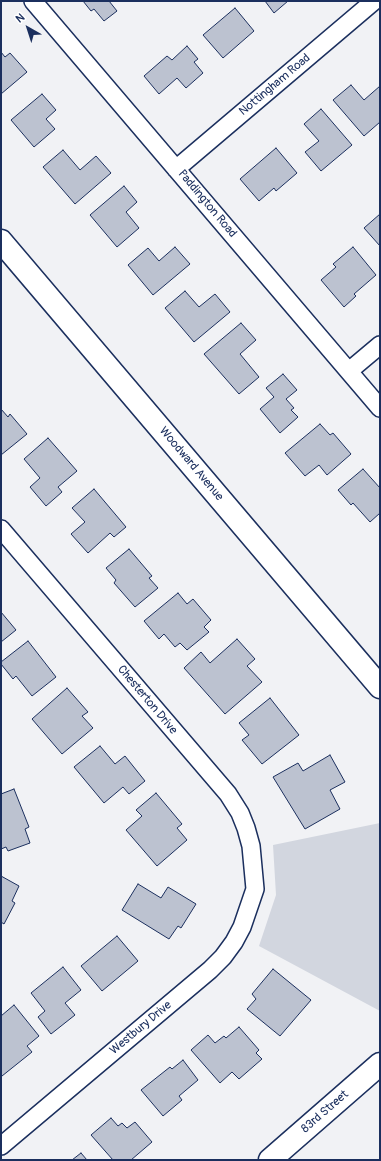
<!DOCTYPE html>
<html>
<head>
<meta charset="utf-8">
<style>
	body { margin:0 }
	#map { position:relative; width:381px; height:1161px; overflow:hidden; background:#f1f2f5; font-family:Pangolin,sans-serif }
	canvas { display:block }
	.frame { position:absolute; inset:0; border:2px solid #1b2f5e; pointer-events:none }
	.north { position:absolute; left:8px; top:8px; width:40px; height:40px; -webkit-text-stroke:3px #fff; paint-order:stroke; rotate:321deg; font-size:11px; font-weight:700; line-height:16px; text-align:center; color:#1b2f5e }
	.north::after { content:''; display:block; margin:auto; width:14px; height:18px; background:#1b2f5e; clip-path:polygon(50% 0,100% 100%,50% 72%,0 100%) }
</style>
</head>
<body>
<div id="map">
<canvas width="381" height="1161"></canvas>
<div class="frame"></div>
<div class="north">N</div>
</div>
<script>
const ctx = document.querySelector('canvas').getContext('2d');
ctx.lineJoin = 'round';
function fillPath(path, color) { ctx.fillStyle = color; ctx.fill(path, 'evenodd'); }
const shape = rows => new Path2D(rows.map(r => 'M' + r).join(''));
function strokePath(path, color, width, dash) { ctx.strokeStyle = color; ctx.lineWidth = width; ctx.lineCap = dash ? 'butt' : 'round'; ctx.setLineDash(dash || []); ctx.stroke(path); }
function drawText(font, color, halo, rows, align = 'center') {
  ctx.font = font + ' Pangolin,sans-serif'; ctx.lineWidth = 3; ctx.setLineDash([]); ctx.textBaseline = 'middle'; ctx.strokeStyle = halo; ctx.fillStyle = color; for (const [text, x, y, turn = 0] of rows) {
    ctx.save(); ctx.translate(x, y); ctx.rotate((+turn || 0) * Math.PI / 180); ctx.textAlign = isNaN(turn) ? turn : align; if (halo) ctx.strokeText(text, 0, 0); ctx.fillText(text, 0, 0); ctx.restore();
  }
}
const green = shape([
	[380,823,380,1011,259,946,276,895,273,845]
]);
const building = shape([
	[83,1,109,1,117,11,104,21,94,9,91,11,83,1],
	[265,1,288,1,274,13,265,1],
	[235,8,254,31,223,58,203,35,235,8],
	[187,46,198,59,194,62,203,73,186,88,177,78,159,94,144,76,167,56,172,60,187,46],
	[1,52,5,57,10,53,27,72,1,94,1,52],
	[351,85,364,100,380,86,380,122,364,136,333,100,351,85],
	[42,94,56,110,46,119,55,129,34,147,11,120,42,94],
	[321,109,352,145,321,171,305,152,319,141,304,124,321,109],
	[276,148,297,173,276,191,274,188,259,201,240,179,276,148],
	[63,150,80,170,96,156,111,173,75,204,43,167,63,150],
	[124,186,137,202,126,212,139,228,117,247,90,215,124,186],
	[380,214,380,246,364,228,380,214],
	[175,247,190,264,153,295,128,265,148,248,159,261,175,247],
	[353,247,376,275,354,294,356,296,344,307,321,280,336,267,333,264,353,247],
	[185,291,199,307,215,294,230,312,194,342,165,308,185,291],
	[241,323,256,340,240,354,259,377,239,394,204,354,241,323],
	[283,374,297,390,286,399,294,408,291,410,298,417,280,433,260,409,274,397,266,388,283,374],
	[1,409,8,417,10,414,27,434,1,455,1,409],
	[320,424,330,435,333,433,351,454,327,475,319,465,305,476,285,453,320,424],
	[48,438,77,471,58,487,62,492,46,506,30,487,40,478,24,459,48,438],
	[363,469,380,488,380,513,370,522,353,503,351,505,338,490,363,469],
	[94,489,126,527,114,537,110,533,88,553,71,534,85,522,72,508,94,489],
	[129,549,152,576,149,578,158,588,135,607,114,583,116,580,106,568,129,549],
	[178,593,187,604,193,599,211,620,204,627,209,632,187,650,180,643,175,647,164,634,159,639,144,621,178,593],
	[1,612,16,630,1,642,1,612],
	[237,639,255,659,247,666,262,682,225,714,184,668,201,652,210,663,237,639],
	[28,641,56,677,32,696,16,676,13,679,1,664,1,662,28,641],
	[67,688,88,712,82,716,93,728,62,754,32,719,67,688],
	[270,698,299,735,262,764,242,740,249,735,239,723,270,698],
	[100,746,115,764,125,756,145,781,129,794,123,787,104,803,74,767,100,746],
	[330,755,345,782,330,790,340,809,305,829,273,777,298,763,303,771,330,755],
	[14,789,29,827,25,829,30,843,8,851,6,847,1,849,1,794,14,789],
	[156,793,182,824,177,828,187,840,157,866,126,830,142,816,136,810,156,793],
	[1,876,19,886,12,901,15,903,4,924,1,922,1,876],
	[138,884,161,898,168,887,196,904,181,928,178,926,169,939,122,910,138,884],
	[117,936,138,961,102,991,81,966,117,936],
	[63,967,81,990,65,1003,75,1015,51,1034,38,1017,45,1011,31,993,63,967],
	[273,969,311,1000,280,1036,247,1009,256,999,252,994,273,969],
	[14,1005,39,1036,27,1046,32,1052,2,1076,1,1075,1,1016,14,1005],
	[239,1027,259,1050,256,1053,262,1059,239,1079,232,1072,220,1083,191,1050,208,1035,215,1043,224,1036,226,1038,239,1027],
	[183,1060,198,1080,179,1096,182,1100,163,1116,141,1090,170,1067,172,1069,183,1060],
	[111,1118,118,1126,122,1123,127,1128,135,1122,152,1142,131,1160,113,1160,91,1135,111,1118],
	[81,1153,87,1160,72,1160,81,1153]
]);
const minor = shape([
	[33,1,380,408],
	[176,169,374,1],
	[349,371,380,345],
	[1,529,228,794,240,813,246,828,251,846,255,889,242,927,234,942,223,957,210,970,1,1146]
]);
const secondary = shape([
	[1,241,380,687],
	[270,1160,380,1064]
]);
const streetNames = [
	["Nottingham Road",275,85,-40],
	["Paddington Road",207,204,50],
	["Woodward Avenue",191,464,50],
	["Chesterton Drive",147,700,50],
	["Westbury Drive",141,1028,-40],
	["83rd Street",325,1112,-41]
];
fillPath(green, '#d2d6df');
fillPath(building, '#bcc2d0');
strokePath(building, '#1b2f5e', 1);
strokePath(minor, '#1b2f5e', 20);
strokePath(secondary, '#1b2f5e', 25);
strokePath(minor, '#fff', 17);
strokePath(secondary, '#fff', 22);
drawText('12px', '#1b2f5e', '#fff', streetNames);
</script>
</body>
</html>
